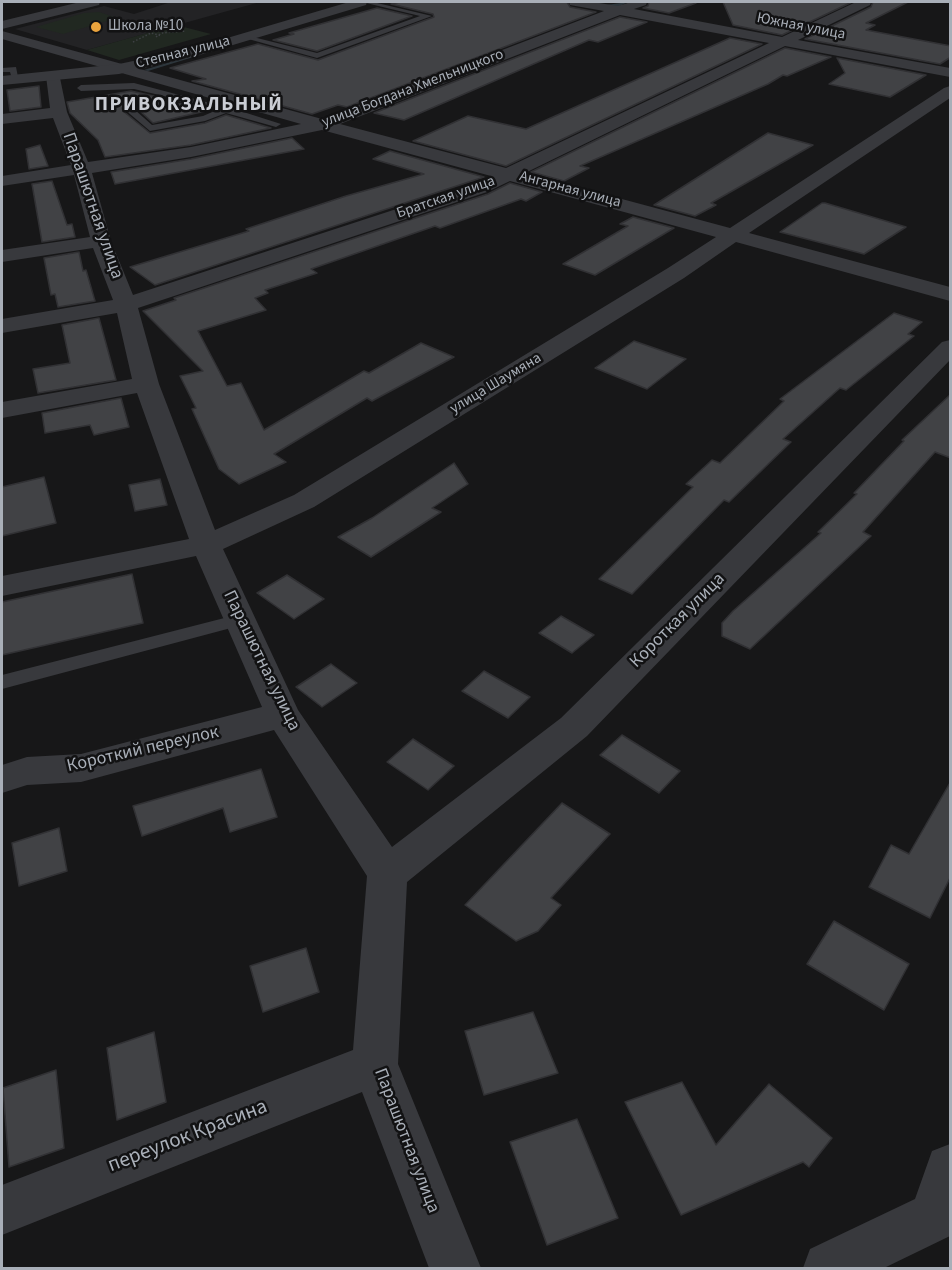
<!DOCTYPE html>
<html>
<head>
<meta charset="utf-8">
<style>
	body { margin:0 }
	#map { position:relative; width:952px; height:1270px; overflow:hidden; background:#171718; font-family:"Source Sans 3",sans-serif }
	canvas { display:block }
	.frame { position:absolute; inset:0; border:3px solid #a9afb8; pointer-events:none }
</style>
</head>
<body>
<div id="map">
<canvas width="952" height="1270"></canvas>
<div class="frame"></div>
</div>
<script>
const ctx = document.querySelector('canvas').getContext('2d');
ctx.lineJoin = 'round';
function fillPath(path, color) { ctx.fillStyle = color; ctx.fill(path, 'evenodd'); }
const shape = rows => new Path2D(rows.map(r => 'M' + r).join(''));
function strokePath(path, color, width, dash) { ctx.strokeStyle = color; ctx.lineWidth = width; ctx.lineCap = dash ? 'butt' : 'round'; ctx.setLineDash(dash || []); ctx.stroke(path); }
function drawText(font, color, halo, rows, align = 'center') {
  ctx.font = font + ' "Source Sans 3",sans-serif'; ctx.lineWidth = 5; ctx.setLineDash([]); ctx.textBaseline = 'middle'; ctx.strokeStyle = halo; ctx.fillStyle = color; for (const [text, x, y, turn = 0] of rows) {
    ctx.save(); ctx.translate(x, y); ctx.rotate((+turn || 0) * Math.PI / 180); ctx.textAlign = isNaN(turn) ? turn : align; if (halo) ctx.strokeText(text, 0, 0); ctx.fillText(text, 0, 0); ctx.restore();
  }
}
const built = shape([
	[171,2,260,2,87,50,15,29,104,6,134,14]
]);
const green = shape([
	[99,12,117,18,63,34,36,27,84,13],
	[176,25,211,34,119,60,87,50]
]);
const stream = shape([
	[583,2,606,5,628,2,620,6,606,7,583,2],
	[196,54,200,55,148,71,144,70,196,54]
]);
const building = shape([
	[400,2,567,2,570,7,596,12,347,107,338,105,312,114,192,81,206,79,170,68,258,44,318,60,434,17,433,14,391,4,400,2],
	[649,2,696,2,696,3,669,13,643,8,648,6,649,2],
	[723,2,852,2,782,35,733,25,723,2],
	[873,2,908,2,866,23,875,25,866,30,951,46,951,57,940,64,805,39,871,7,873,2],
	[377,8,412,16,317,51,273,40,294,34,289,33,377,8],
	[620,17,647,22,598,42,589,40,404,120,374,113,620,17],
	[730,38,762,44,506,166,413,141,468,116,526,129,730,38],
	[785,48,831,57,787,76,783,75,768,84,580,166,589,168,564,181,531,172,785,48],
	[837,58,926,75,890,97,829,84,845,73,837,58],
	[39,86,41,107,10,111,7,90,39,86],
	[131,91,162,98,122,108,123,111,150,133,205,123,226,115,271,128,191,145,105,157,98,140,70,113,67,102,131,91],
	[184,103,210,110,153,123,140,111,184,103],
	[768,133,813,145,711,203,716,205,695,216,654,205,768,133],
	[292,138,304,149,115,184,111,172,191,159,292,138],
	[40,145,48,166,29,169,26,149,40,145],
	[390,151,484,177,155,285,130,267,249,231,246,229,346,196,424,174,373,159,390,151],
	[52,181,67,225,72,224,75,237,42,242,32,184,52,181],
	[510,183,542,192,526,201,521,199,440,228,435,226,311,269,317,273,265,290,268,293,255,298,266,310,198,331,227,386,241,383,264,430,364,371,369,373,421,343,454,357,372,401,367,398,274,454,286,462,239,484,219,469,192,409,196,408,180,376,203,371,143,311,176,300,174,298,488,194,510,183],
	[822,203,825,203,906,227,864,254,780,232,822,203],
	[633,217,674,228,595,275,563,264,628,226,620,224,633,217],
	[79,252,83,271,86,270,95,301,58,307,55,294,51,295,44,258,79,252],
	[894,313,922,322,908,334,914,336,846,390,840,388,783,439,791,442,729,502,724,500,632,594,599,579,693,487,686,484,712,460,720,463,784,401,780,399,894,313],
	[99,318,116,380,38,393,33,369,70,363,62,325,99,318],
	[634,341,686,359,647,389,595,368,634,341],
	[951,394,951,458,935,452,863,532,871,536,750,649,722,636,722,623,733,611,821,533,818,532,857,494,854,493,904,441,902,440,951,394],
	[121,398,129,427,94,435,90,425,45,433,42,413,121,398],
	[454,463,468,484,432,508,441,512,371,557,338,537,372,518,454,463],
	[44,477,56,523,2,536,2,487,44,477],
	[160,479,167,505,135,511,129,485,160,479],
	[132,574,143,623,2,655,2,602,132,574],
	[287,575,324,599,294,619,257,593,287,575],
	[561,616,594,635,572,653,539,633,561,616],
	[331,664,357,683,322,707,296,687,331,664],
	[484,671,530,697,508,718,462,691,484,671],
	[622,735,680,771,659,793,600,755,622,735],
	[413,739,454,766,428,790,387,762,413,739],
	[261,769,277,817,230,832,223,808,142,836,133,806,261,769],
	[951,781,951,876,930,918,869,887,891,845,909,854,951,781],
	[562,803,610,834,551,898,561,905,538,931,516,941,465,905,562,803],
	[59,828,67,871,19,886,12,843,59,828],
	[834,921,909,964,884,1010,807,964,834,921],
	[306,948,319,992,263,1012,250,966,306,948],
	[533,1012,558,1073,484,1095,465,1031,533,1012],
	[154,1032,166,1102,117,1120,107,1048,154,1032],
	[56,1070,64,1148,9,1167,3,1088,56,1070],
	[682,1082,716,1145,769,1084,832,1138,809,1167,803,1162,681,1215,625,1102,682,1082],
	[577,1119,618,1218,547,1245,510,1142,577,1119]
]);
const path = shape([
	[156,37,162,33,186,31],
	[133,42,151,33,162,36]
]);
const service = shape([
	[362,2,373,2,432,16,317,58,241,37,245,35,317,53,420,16,362,2],
	[16,67,19,82,13,82,10,72,2,72,2,68,16,67],
	[134,83,225,107,246,101,246,105,234,109,281,124,276,127,226,113,205,121,150,131,124,109,172,98,134,89,81,91,77,88,81,85,134,83],
	[184,101,217,110,203,116,152,125,135,110,184,101],
	[240,614,246,616,249,620,246,624,2,689,2,675,240,614]
]);
const minor = shape([
	[80,2,100,2,99,5,2,29,2,21,80,2],
	[569,2,593,2,618,6,631,2,647,2,646,5,634,9,782,37,856,2,871,2,870,5,798,40,950,68,950,77,785,46,525,173,730,228,944,88,950,86,950,98,749,233,950,287,950,301,736,242,684,278,314,507,223,549,298,710,392,847,561,718,942,342,950,340,950,360,587,736,407,882,398,1064,481,1268,429,1268,362,1092,2,1235,2,1185,353,1050,367,876,274,730,81,782,27,785,2,793,2,765,27,757,81,754,262,707,196,556,2,596,2,576,189,539,137,393,2,418,2,402,132,379,117,313,2,333,2,319,113,300,93,248,2,262,2,250,90,237,74,175,2,186,2,176,71,165,53,118,2,124,2,114,50,108,46,76,54,71,59,73,67,112,88,162,191,147,301,124,2,39,2,31,322,119,604,11,570,5,569,2],
	[620,15,769,43,506,168,340,124,620,15],
	[322,130,491,176,473,184,133,295,111,241,92,173,191,157,322,130],
	[510,181,716,237,668,268,294,495,215,530,159,384,138,308,487,192,510,181],
	[950,1144,950,1236,884,1268,803,1268,810,1249,915,1199,932,1151,950,1144]
]);
const tertiary = shape([
	[349,2,367,2,366,5,193,57,119,74,2,85,2,76,119,64,190,49,349,2]
]);
const markers = [
	[96,27,6,"#eaa33d"]
];
const farPoinames = [
	["Школа №10",108,27]
];
const farStreetnames = [
	["Южная улица",801,27,11],
	["Степная улица",183,53,-14],
	["улица Богдана Хмельницкого",413,89,-21],
	["Ангарная улица",570,190,15],
	["Братская улица",446,198,-19],
	["улица Шаумяна",496,384,-31]
];
const streetNames = [
	["Парашютная улица",92,206,71],
	["Короткая улица",678,621,-45],
	["Парашютная улица",261,661,64],
	["Короткий переулок",143,750,-13],
	["Парашютная улица",406,1141,69]
];
const farDistrictnames = [
	["ПРИВОКЗАЛЬНЫЙ",189,106]
];
const nearStreetnames = [
	["переулок Красина",188,1137,-21]
];
fillPath(built, '#232325');
fillPath(green, '#212821');
fillPath(stream, '#2d363c');
fillPath(building, '#414245');
strokePath(building, '#313134', 1.5);
strokePath(path, '#3e4044', 1.5, [1.5, 2]);
fillPath(service, '#38393d');
fillPath(minor, '#38393d');
fillPath(tertiary, '#38393d');
for (const [x, y, r, color] of markers) { const dot = new Path2D(); dot.arc(x, y, r, 0, 2 * Math.PI); ctx.fillStyle = color; ctx.fill(dot); strokePath(dot, '#121213', 2); }
drawText('15px', '#a9afb8', '#121213', farPoinames, 'left');
drawText('15px', '#a9afb8', '#121213', farStreetnames);
drawText('18px', '#a9afb8', '#121213', streetNames);
ctx.letterSpacing = '1.5px';
drawText('bold 20px', '#cacdd4', '#121213', farDistrictnames);
ctx.letterSpacing = '0px';
drawText('21px', '#a9afb8', '#121213', nearStreetnames);
</script>
</body>
</html>
